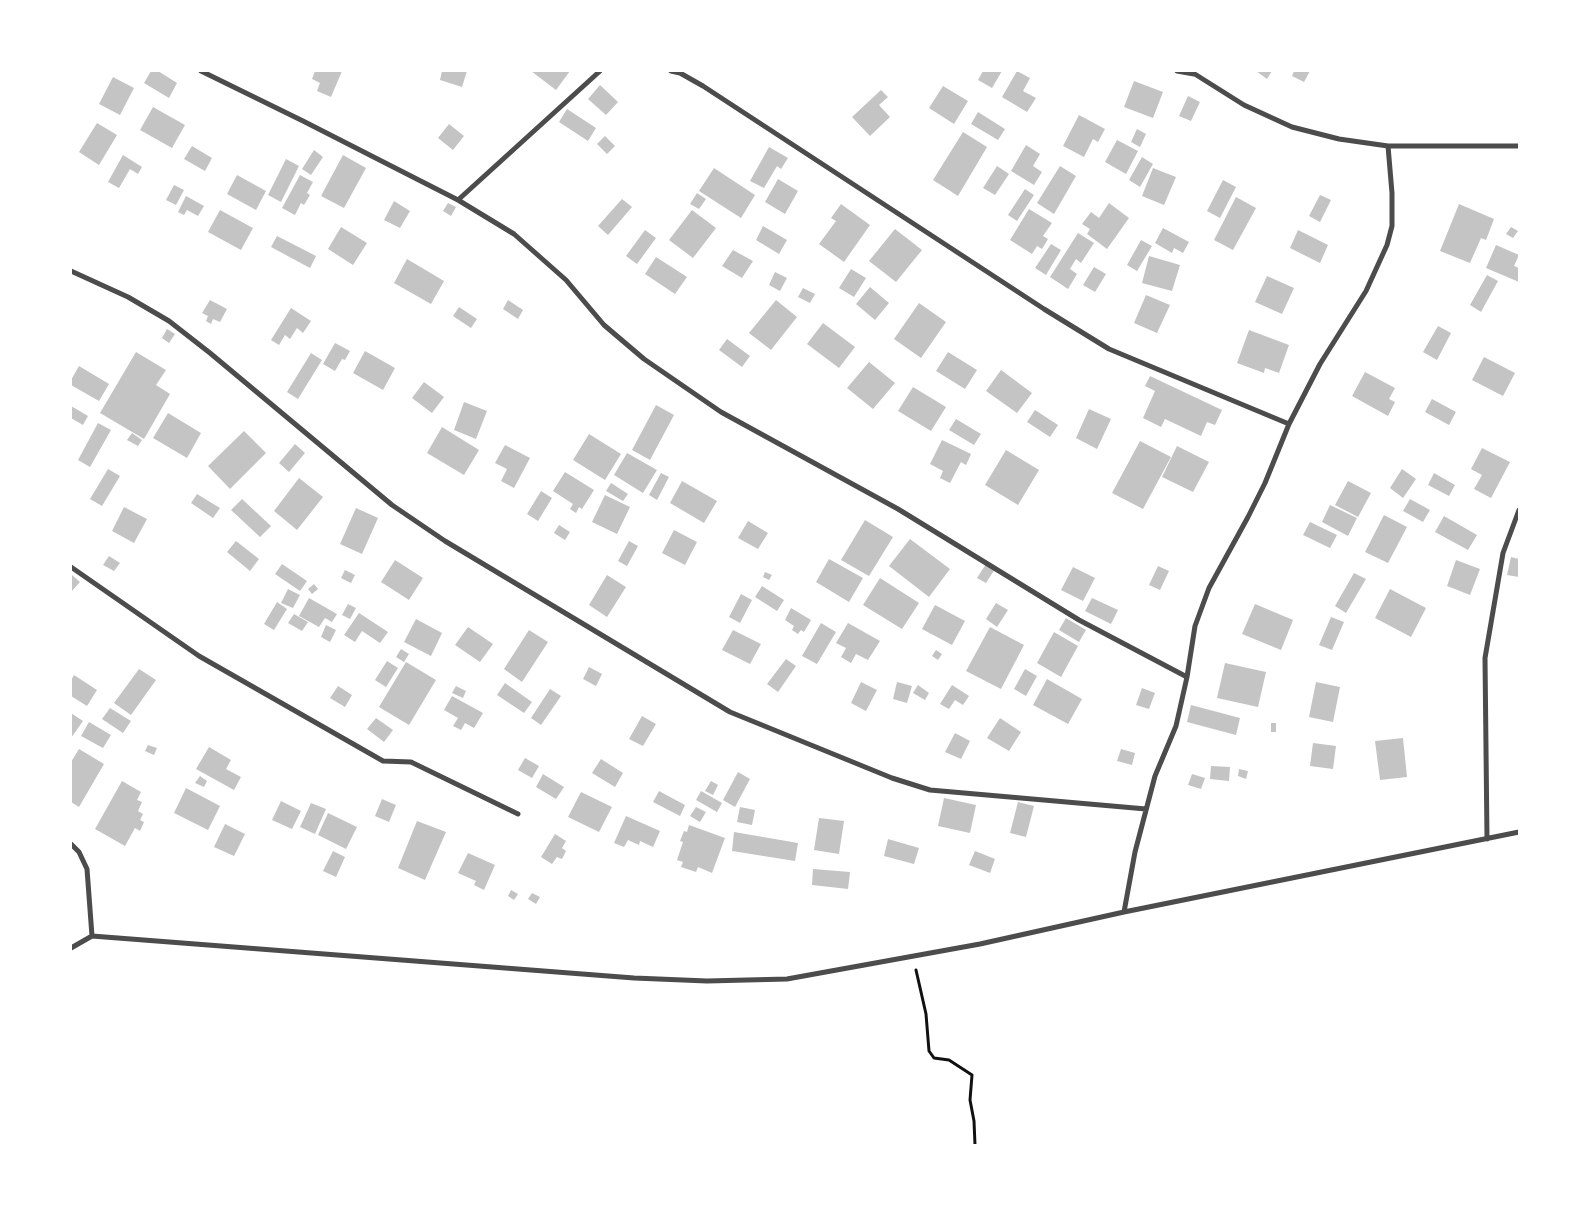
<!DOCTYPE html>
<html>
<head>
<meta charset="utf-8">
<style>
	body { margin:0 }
	#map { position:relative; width:1590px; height:1216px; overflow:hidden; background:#fff; font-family:Inter,sans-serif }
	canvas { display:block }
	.frame { position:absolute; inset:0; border:72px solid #fff; pointer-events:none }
</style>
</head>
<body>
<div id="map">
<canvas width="1590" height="1216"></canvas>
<div class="frame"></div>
</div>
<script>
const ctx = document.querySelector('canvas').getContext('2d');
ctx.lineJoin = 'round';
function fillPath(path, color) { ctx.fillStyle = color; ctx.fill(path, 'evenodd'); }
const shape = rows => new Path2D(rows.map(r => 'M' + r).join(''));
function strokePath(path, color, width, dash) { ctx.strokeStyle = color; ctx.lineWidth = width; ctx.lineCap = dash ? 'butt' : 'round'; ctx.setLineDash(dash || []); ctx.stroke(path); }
const building = shape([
	[151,71,158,71,177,83,169,98,144,83],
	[315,71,342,71,331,97,317,91,320,83,312,79],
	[442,71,467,71,462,87,440,80],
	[531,71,570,71,556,90],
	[983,71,1002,71,992,88,978,80],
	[1017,71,1030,78,1023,91,1036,98,1027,112,1002,97],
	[1256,71,1272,71,1267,79],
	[1294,71,1310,71,1304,82,1292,76],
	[113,77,134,88,120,115,99,104],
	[1134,81,1163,92,1153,118,1124,107],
	[600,85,618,102,606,115,588,99],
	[943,86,968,101,954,124,929,108],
	[881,90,888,97,879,105,890,117,870,136,852,117],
	[1188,96,1200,102,1191,121,1179,116],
	[153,107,185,125,172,148,140,130],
	[567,109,596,128,588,141,559,122],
	[978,112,1005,129,998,140,971,124],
	[1079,115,1105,129,1098,142,1093,139,1084,157,1063,146],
	[97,123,117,135,99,165,79,152],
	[449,124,464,136,453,150,438,138],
	[1137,129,1146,134,1140,147,1131,142],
	[963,132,987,147,958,196,933,180],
	[605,136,615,146,607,154,597,144],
	[1117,140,1138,151,1126,174,1105,162],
	[1026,145,1040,154,1033,166,1042,172,1034,185,1011,171],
	[192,146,212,158,205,171,184,159],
	[769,147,788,158,781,169,777,166,764,188,750,181],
	[314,150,323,157,311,175,302,169],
	[123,155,142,167,138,174,130,169,119,188,108,182],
	[343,155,366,168,344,208,321,196],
	[1142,157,1153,164,1140,187,1129,180],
	[286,159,299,166,281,202,268,195],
	[997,166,1009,174,995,195,983,188],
	[1060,166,1076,176,1054,214,1037,203],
	[714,168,755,195,741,218,699,191],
	[1153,168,1176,177,1164,205,1142,196],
	[237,175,266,191,256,210,227,194],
	[300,175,313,182,307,193,310,195,304,205,301,203,295,215,282,208],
	[778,179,798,191,785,214,765,202],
	[1223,180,1236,187,1220,218,1207,211],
	[174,185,184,190,176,205,166,200],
	[1025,189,1034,195,1017,221,1008,215],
	[697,193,706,199,699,209,690,204],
	[1320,195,1331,200,1320,222,1309,216],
	[186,196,204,206,198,216,187,210,184,215,178,212],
	[1236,197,1256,208,1233,250,1214,240],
	[622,199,632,207,608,235,598,226],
	[394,201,410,211,400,228,384,220],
	[448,203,456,207,451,216,443,211],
	[1109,203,1129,218,1107,249,1087,234,1090,229,1082,224,1091,212,1099,218],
	[841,204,870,225,844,262,819,244,836,221,831,218],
	[1459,204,1494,219,1486,240,1481,238,1470,263,1440,251],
	[1029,209,1052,223,1043,236,1048,239,1042,249,1037,246,1032,254,1010,240],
	[220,210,253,228,241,250,208,232],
	[692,210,716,228,693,258,669,240],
	[763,226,787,240,779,254,756,240],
	[341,227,367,243,353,265,328,249],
	[1511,227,1518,231,1513,238,1506,234],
	[1163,228,1189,242,1183,253,1174,248,1172,253,1155,243],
	[895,229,922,250,896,282,869,261],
	[645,230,656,238,637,264,626,256],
	[1298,230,1328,245,1320,263,1290,248],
	[1078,233,1094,243,1081,263,1076,259,1070,269,1077,274,1068,289,1050,277],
	[277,236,316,256,310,268,271,247],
	[1141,240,1152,246,1137,271,1127,265],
	[1051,244,1061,250,1046,275,1035,268],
	[1496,245,1519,255,1514,266,1519,268,1519,282,1486,268],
	[733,250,753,261,742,278,722,266],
	[1149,256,1180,265,1172,291,1142,283],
	[656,257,687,277,675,294,645,274],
	[407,259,444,281,431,304,394,283],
	[1094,267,1106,274,1095,292,1083,285],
	[851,269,866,278,854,297,839,288],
	[775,272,787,278,780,291,769,285],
	[1487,275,1498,281,1481,312,1470,305],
	[1267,276,1294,288,1282,314,1255,302],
	[870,287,889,303,875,320,856,304],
	[803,288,815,294,810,303,798,297],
	[1146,295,1170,305,1157,333,1134,323],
	[210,300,227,309,220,322,213,319,211,324,206,321,208,316,202,313],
	[508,300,523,310,518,319,503,309],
	[776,300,797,317,771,350,749,333],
	[919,303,946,322,921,358,894,339],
	[459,307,477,319,471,328,453,316],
	[291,308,311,321,303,333,297,328,290,339,285,335,279,345,271,340],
	[823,323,855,347,839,368,807,344],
	[1438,326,1451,333,1437,360,1423,352],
	[167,329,175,334,169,343,162,338],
	[1249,330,1289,345,1279,373,1265,368,1264,373,1237,363],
	[727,339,750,356,742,367,719,350],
	[335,343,350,351,345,360,342,359,335,371,323,364],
	[365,351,395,368,383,390,353,373],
	[136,352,166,370,156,385,170,394,144,439,100,413],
	[948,352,977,370,965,389,936,371],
	[311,353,322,360,298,399,287,392],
	[1484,357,1515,373,1503,396,1472,380],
	[869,362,895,383,873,409,847,388],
	[79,366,109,384,99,401,71,385,71,380],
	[1001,370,1032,393,1017,413,986,391],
	[1365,372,1395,388,1389,399,1395,402,1388,416,1352,396],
	[1150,376,1222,410,1215,425,1207,422,1201,436,1165,419,1161,427,1143,418,1155,391,1145,386],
	[424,382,444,397,432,413,412,398],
	[913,387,946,407,931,431,898,411],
	[1432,399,1456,412,1449,425,1425,412],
	[464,402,487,411,476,439,454,430],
	[656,405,674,415,650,460,632,450],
	[71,406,88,416,83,425,71,418],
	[1089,409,1111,419,1097,449,1076,438],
	[1035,410,1058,425,1050,437,1027,422],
	[168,413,201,433,187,458,153,438],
	[956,419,981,434,974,445,949,430],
	[98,423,111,430,90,467,78,460],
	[442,427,479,450,464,475,427,453],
	[244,431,266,453,230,489,208,466],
	[132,433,142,440,138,446,127,440],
	[589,434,621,454,605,480,573,460],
	[942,440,971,454,966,465,961,462,950,483,940,478,943,471,930,464],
	[1140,441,1171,457,1143,509,1112,493],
	[295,444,305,453,289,472,279,463],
	[505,445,530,458,514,488,501,481,507,469,495,463],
	[1177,446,1209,462,1193,492,1162,477],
	[1482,448,1510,462,1491,498,1474,489,1482,475,1471,469],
	[1006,450,1039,470,1018,505,985,485],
	[627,453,657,470,643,493,614,475],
	[108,469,120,476,102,506,90,499],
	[1402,469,1416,479,1403,498,1390,488],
	[565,472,594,490,582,509,579,507,576,513,570,509,573,504,553,491],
	[661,473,669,477,657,500,649,495],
	[1434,473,1455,485,1449,496,1428,485],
	[299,478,323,497,297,530,274,511],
	[682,481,717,501,704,523,670,503],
	[1348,481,1371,493,1358,517,1335,505],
	[611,483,628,494,623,501,606,491],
	[541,491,552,498,538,521,527,514],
	[197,494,220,508,213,518,191,503],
	[605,495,630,507,617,534,592,522],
	[242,499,271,526,260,537,231,510],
	[1410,499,1430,510,1423,522,1403,511],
	[1330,505,1357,518,1348,536,1322,522],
	[124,507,147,519,134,543,112,531],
	[356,508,378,518,362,554,340,544],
	[1384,515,1407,527,1388,563,1365,552],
	[1444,516,1477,535,1468,550,1435,532],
	[865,520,893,537,869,576,841,560],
	[748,521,768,533,758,549,738,538],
	[1310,522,1337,535,1330,548,1303,535],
	[559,525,570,532,565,540,554,533],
	[674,530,697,542,685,565,662,553],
	[910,539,950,569,929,597,889,566],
	[236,541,259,559,250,571,227,552],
	[629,541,638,546,627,566,618,561],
	[109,556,120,563,114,571,103,565],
	[1511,557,1519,559,1519,577,1507,575],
	[829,559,863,578,849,602,816,582],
	[395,560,423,578,409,600,381,582],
	[1456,560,1480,569,1470,595,1447,586],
	[282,564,307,581,300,591,275,574],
	[986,564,995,569,986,583,977,578],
	[1158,566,1169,571,1160,590,1149,585],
	[1073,567,1095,578,1083,601,1061,590],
	[345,570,355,575,351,583,341,578],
	[765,572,772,575,769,580,763,577],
	[1354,573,1366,579,1346,613,1335,606],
	[72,575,80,582,71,592,71,576],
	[607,575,626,587,607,617,589,605],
	[880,578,919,603,902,629,863,605],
	[314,584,318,589,312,594,308,589],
	[762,586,784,600,777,611,755,597],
	[288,589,300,595,293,608,281,603],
	[1390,589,1426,608,1411,637,1375,618],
	[741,594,752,600,740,623,729,617],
	[309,598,337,614,332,622,325,618,319,627,299,616],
	[1092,598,1118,610,1111,624,1085,611],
	[277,602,287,609,274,630,264,624],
	[996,603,1008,610,997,627,986,619],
	[348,604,356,608,350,619,342,615],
	[1255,604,1293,620,1281,650,1242,634],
	[935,605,965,621,952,645,922,629],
	[791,608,811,620,804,632,801,630,798,634,792,630,794,626,785,620],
	[359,613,388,632,380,643,362,631,355,642,344,635],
	[294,614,308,622,302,631,288,623],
	[1331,617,1344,622,1332,650,1319,645],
	[1066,618,1086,630,1079,642,1059,630],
	[416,619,442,633,431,656,404,642],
	[821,623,836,632,817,664,802,656],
	[848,623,880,641,868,660,856,654,851,663,841,657,846,648,836,643],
	[326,625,336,630,330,642,321,637],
	[468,627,493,644,480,662,455,645],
	[990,627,1024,645,1001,689,966,671],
	[529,630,548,642,522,682,504,669],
	[733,630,761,644,750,664,722,650],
	[1054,632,1078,646,1061,677,1037,663],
	[401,649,409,654,404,662,396,657],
	[936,650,942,654,938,660,932,656],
	[786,659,796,666,778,692,767,684],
	[387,661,398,668,386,687,375,680],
	[406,662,436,680,409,725,379,707],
	[1225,663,1266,672,1258,707,1217,698],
	[589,667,602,674,596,686,583,679],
	[139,669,156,680,131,715,114,703],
	[1025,669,1037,676,1026,696,1014,689],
	[74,675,97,690,87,706,71,696,71,680],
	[1047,679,1082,699,1068,724,1033,705],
	[861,682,877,690,866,711,851,703],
	[897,682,912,686,907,703,893,699],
	[1316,682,1340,687,1333,722,1309,717],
	[505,683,532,702,524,713,497,695],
	[918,685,929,693,925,700,913,693],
	[952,685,969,696,963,705,955,700,949,709,940,704],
	[338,686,352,695,345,707,330,698],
	[456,686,466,691,463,698,452,693],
	[1142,688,1155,693,1149,709,1136,705],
	[550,689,561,696,541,725,531,718],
	[452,696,483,713,474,728,465,723,461,730,453,726,458,718,444,710],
	[1191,705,1240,718,1236,735,1187,722],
	[110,708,131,721,123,733,102,719],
	[71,713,83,721,71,738],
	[642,716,656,724,643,746,629,739],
	[376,718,393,730,384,742,367,729],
	[1000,718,1021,732,1009,751,987,738],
	[89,722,111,735,103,748,81,736],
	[1271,723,1276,723,1276,732,1271,732],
	[955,733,970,741,961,759,945,752],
	[1403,738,1407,777,1380,780,1375,741],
	[1313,743,1336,746,1333,769,1310,766],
	[148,745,157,748,154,755,145,751],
	[209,747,231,760,226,769,241,777,234,790,196,769],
	[79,749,104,764,79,807,71,802,71,762],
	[1121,749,1135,753,1132,765,1117,761],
	[525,758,539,766,532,778,518,770],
	[601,759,623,773,615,787,592,773],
	[1211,766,1230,767,1229,781,1210,779],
	[1239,769,1248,771,1246,779,1238,776],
	[738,772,750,779,735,807,723,800],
	[543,774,564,787,556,799,536,787],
	[1192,774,1205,778,1201,789,1188,785],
	[200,776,207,781,204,787,195,783],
	[122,781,141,792,137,800,142,802,138,811,143,814,140,820,144,822,140,831,135,828,125,846,95,829],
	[711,781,718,785,713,795,705,791],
	[186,788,220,806,208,830,174,813],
	[659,791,685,805,680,816,653,802],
	[701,791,722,803,717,812,696,800],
	[581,792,612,807,599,832,568,817],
	[944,798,976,805,970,833,938,826],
	[382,799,396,805,389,822,375,816],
	[281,801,301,811,292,829,272,820],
	[1018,802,1034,806,1026,837,1010,833],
	[311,803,326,809,315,834,300,827],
	[696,807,706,812,700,822,690,816],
	[740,807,755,810,752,825,737,822],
	[328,813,357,827,346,849,318,835],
	[626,816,660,831,653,847,640,841,639,845,628,840,624,847,614,843],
	[819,818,844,821,839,854,814,850],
	[417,821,446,832,425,880,398,868],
	[225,824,245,834,234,856,214,847],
	[689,825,725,838,712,873,698,867,696,872,681,867,683,862,677,860,683,842,680,841,684,831,687,832],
	[734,832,798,843,795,861,732,851],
	[555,834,566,841,562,848,566,851,562,859,557,857,552,864,541,857],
	[888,839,919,848,914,864,884,856],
	[333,851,345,857,336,877,323,871],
	[975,851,995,859,990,873,969,865],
	[468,853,495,865,484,890,474,885,476,881,458,873],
	[813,869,850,872,848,889,812,885],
	[511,890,518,894,514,900,508,896],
	[532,893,540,897,536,904,528,899]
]);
const path = shape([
	[916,970,926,1014,929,1051,934,1058,949,1060,972,1075,970,1100,974,1121,975,1145]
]);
const minor = shape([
	[201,71,303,121,458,200,514,234,566,280,604,325,644,359,721,412,898,509,1079,620,1187,677],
	[671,71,680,73,703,86,1044,309,1109,349,1289,424],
	[1177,71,1194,74],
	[1190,71,1244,105,1292,127,1339,139,1388,146,1519,146],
	[458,200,600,71],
	[71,271,128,297,169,321,210,353,392,505,445,541,730,712,892,778,930,790,1146,809],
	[71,567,199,656,383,761,411,762,518,814],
	[1487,839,1485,658,1503,553,1519,510],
	[71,844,79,852,87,869,92,936],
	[1124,912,1135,852,1155,776,1176,726,1187,677,1195,626,1209,588,1248,517,1265,483,1289,424,1320,364,1366,291,1387,245,1392,226,1392,193,1388,146],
	[71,948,92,936,634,978,707,981,787,979,980,944,1124,912,1519,832]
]);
fillPath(building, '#c4c4c4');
strokePath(path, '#111', 3);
strokePath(minor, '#4c4c4c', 5);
</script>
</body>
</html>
